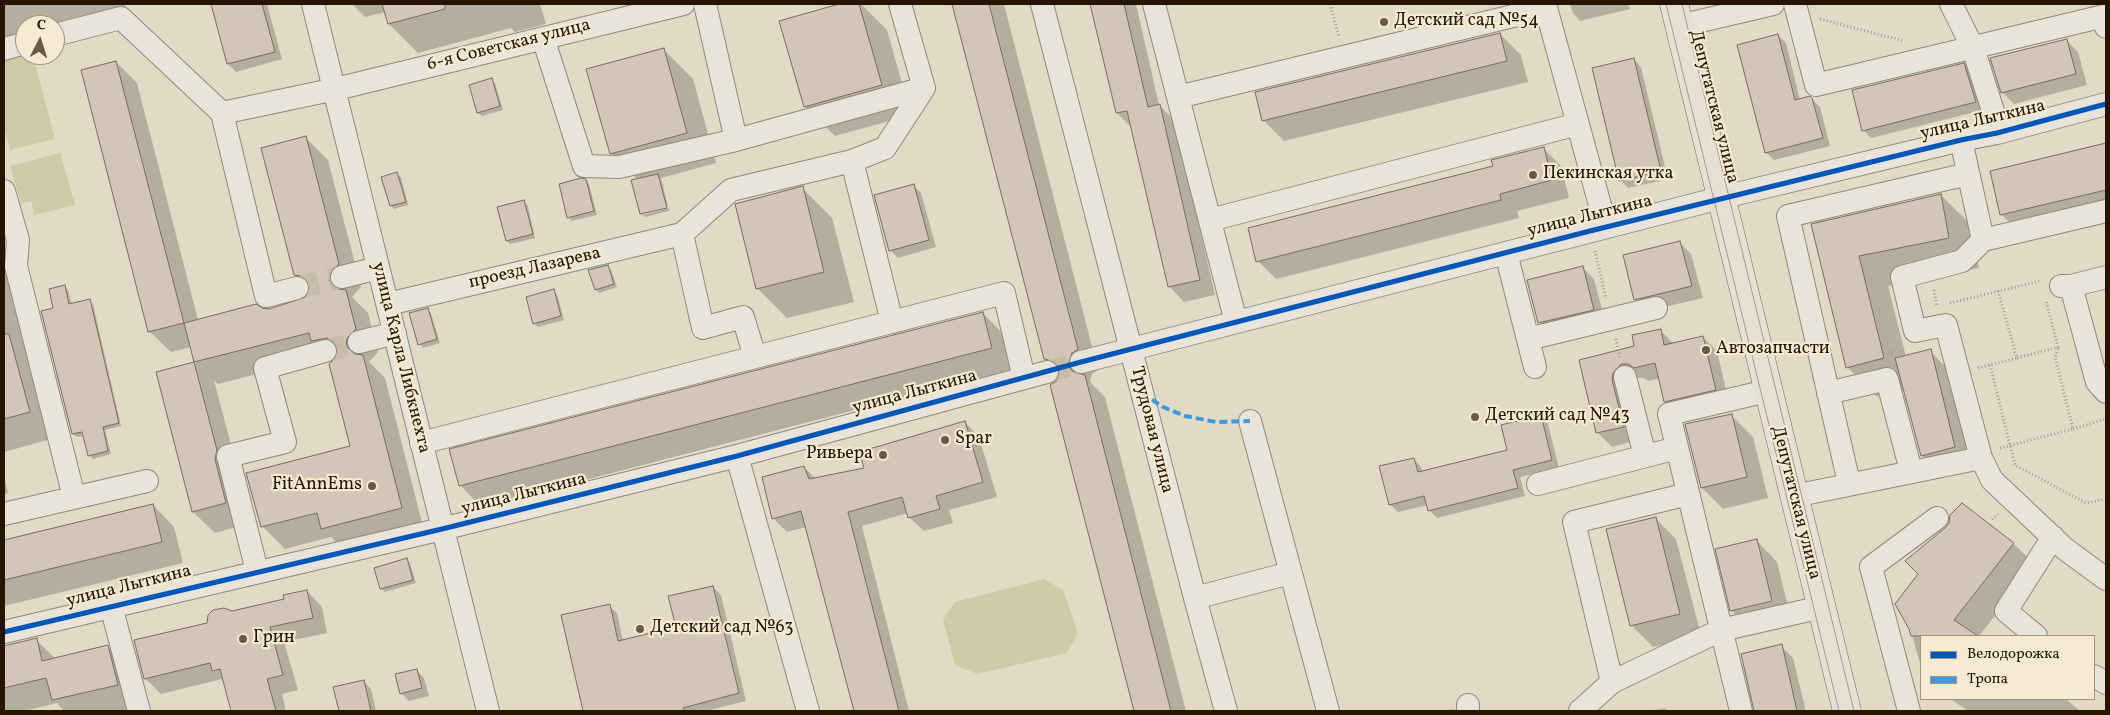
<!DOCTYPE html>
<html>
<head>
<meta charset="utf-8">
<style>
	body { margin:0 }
	#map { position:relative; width:2110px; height:715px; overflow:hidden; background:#e3dac6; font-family:Vollkorn,serif }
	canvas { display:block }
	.frame { position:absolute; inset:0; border:5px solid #251400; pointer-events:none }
	.legend { position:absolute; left:1920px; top:635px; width:175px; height:65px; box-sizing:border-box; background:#f5ead2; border:1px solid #a2947e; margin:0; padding:6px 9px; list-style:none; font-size:15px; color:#251400 }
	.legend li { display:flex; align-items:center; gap:10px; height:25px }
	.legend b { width:25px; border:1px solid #a2947e }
	.north { position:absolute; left:15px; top:15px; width:50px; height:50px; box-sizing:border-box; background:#f5ead2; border:1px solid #a2947e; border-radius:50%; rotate:5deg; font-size:14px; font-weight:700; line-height:20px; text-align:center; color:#251400 }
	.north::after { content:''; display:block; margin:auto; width:18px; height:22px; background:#685945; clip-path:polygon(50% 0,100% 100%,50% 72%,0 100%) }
</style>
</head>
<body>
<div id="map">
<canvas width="2110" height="715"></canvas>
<div class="frame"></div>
<ul class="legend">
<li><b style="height:6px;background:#0057b8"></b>Велодорожка</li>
<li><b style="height:6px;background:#3c9adc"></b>Тропа</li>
</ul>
<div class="north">С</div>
</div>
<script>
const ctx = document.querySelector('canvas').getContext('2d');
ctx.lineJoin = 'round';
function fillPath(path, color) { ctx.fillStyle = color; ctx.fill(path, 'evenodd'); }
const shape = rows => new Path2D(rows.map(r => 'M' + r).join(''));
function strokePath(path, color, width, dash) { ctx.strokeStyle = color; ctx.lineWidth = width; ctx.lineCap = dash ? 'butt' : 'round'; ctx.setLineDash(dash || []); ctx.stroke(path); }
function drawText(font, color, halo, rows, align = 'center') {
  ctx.font = font + ' Vollkorn,serif'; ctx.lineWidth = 4.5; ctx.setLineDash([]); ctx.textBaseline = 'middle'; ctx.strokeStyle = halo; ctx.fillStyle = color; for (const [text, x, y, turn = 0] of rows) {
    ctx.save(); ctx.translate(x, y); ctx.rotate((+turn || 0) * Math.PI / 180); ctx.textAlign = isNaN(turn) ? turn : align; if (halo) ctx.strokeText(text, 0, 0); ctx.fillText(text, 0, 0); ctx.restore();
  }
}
const green = shape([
	[25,55,33,55,55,139,10,150,4,126,4,60],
	[60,153,75,205,35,215,31,201,21,204,10,166],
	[1044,579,1063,590,1078,633,1067,653,977,674,955,665,943,620,955,602]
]);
const shadow = shape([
	[4,4,131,4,49,25,25,25,25,31,4,37],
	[216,4,267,4,282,59,236,72,228,64,212,5],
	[352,4,540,4,546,24,515,32,511,28,418,53,389,24,386,12,365,17],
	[844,4,861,4,887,30,911,115,835,136,805,106,781,21],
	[953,4,1004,4,1098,370,1092,374,1090,382,1105,397,1186,711,1135,711,1052,385,1058,382,1060,374,1045,359],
	[1092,4,1136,4,1159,105,1175,121,1215,295,1184,302,1169,286,1133,129,1117,113],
	[1570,4,1628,4,1630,9,1580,21,1573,13],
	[1500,34,1521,55,1528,82,1284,141,1263,120],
	[1778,35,1786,43,1800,100,1812,99,1820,107,1830,146,1774,160,1766,152],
	[2066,40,2078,52,2087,85,2014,104,2002,92],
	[663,49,693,79,716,163,661,178,668,206,642,212,642,214,638,180,611,153],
	[1634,59,1641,67,1668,179,1628,188,1620,180],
	[116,62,137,83,198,320,269,310,301,302,311,292,295,275,306,138,328,160,361,287,352,297,368,313,378,352,369,362,385,378,424,530,344,551,331,537,285,549,262,526,351,447,333,362,327,356,218,384,214,380,238,472,247,524,215,533,193,512,158,373,196,363,192,347,171,352,149,331],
	[1964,64,1972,72,1983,110,1871,138,1863,130],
	[491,80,495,83,503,110,482,116,478,113,470,86],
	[2106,144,2106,216,2022,235,2001,214,1991,172],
	[1543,148,1561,166,1569,198,1517,211,1519,218,1276,279,1258,261],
	[397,174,401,177,408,205,394,209,391,206],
	[586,181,589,184,597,215,572,221,568,217],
	[913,185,921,193,936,247,898,258,890,250],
	[802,188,832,218,854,302,787,318,757,288],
	[1941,195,1971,225,1979,268,1888,286,1906,357,1930,351,1951,372,1976,468,1943,477,1922,456,1905,390,1877,397,1847,367,1812,225],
	[524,202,528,206,535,238,510,244,507,241],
	[669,208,669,211,645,217,642,215],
	[1679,242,1691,254,1703,298,1647,311,1636,299],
	[4,265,20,327,55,438,4,452],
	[607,267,611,270,617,287,599,293,596,289],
	[1582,267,1594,279,1605,321,1551,334,1539,322],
	[64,287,68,290,72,305,89,301,93,304,121,426,105,430,111,454,93,459,89,455,84,436,77,437,73,434,55,309],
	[553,291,557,294,564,320,538,327,534,323],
	[428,309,431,313,440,343,423,348,420,344],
	[983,313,1004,335,1013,369,481,507,460,485],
	[1660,330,1674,344,1703,337,1717,351,1729,403,1680,415,1666,401,1660,378,1649,381,1643,378,1636,378,1637,440,1612,447,1598,433,1580,361,1636,347],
	[1731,415,1753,437,1768,498,1723,509,1702,488],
	[1540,416,1548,424,1559,468,1520,477,1525,496,1437,518,1429,510,1428,505,1398,512,1390,504,1414,459,1421,467,1423,472,1509,451],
	[965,422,979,437,997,497,949,510,953,523,924,531,909,517,908,513,862,526,909,711,856,711,806,527,787,532,773,518,804,467,816,479,866,469],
	[4,476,8,493,4,495],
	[1962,504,2014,544,2035,565,1979,636,1921,636,1921,667,1910,628,1919,574],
	[153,505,174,527,183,563,4,606,4,541],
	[1655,518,1676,539,1701,635,1653,647,1632,626],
	[1756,540,1777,562,1792,622,1753,632,1731,610],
	[406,559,410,563,416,583,385,592,381,589,375,569],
	[713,587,721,595,746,701,706,711,584,711,563,616,609,606,617,613,623,641,677,628],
	[307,591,322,607,327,633,284,642,298,690,282,694,286,711,232,711,222,679,161,694,145,678,208,624,232,613,286,600],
	[36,640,56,659,108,647,130,670,141,708,125,711,64,711,57,703,25,711,4,711,4,647],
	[1781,646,1793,658,1806,711,1755,711],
	[416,670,424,678,429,696,409,701,401,693],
	[364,682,371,689,376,711,340,711,335,688],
	[1950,699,2066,699,2080,711,1965,711,1966,709],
	[1665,708,1669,711,1648,711],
	[1454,709,1457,711,1440,711]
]);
const building = shape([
	[211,4,262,4,275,52,227,64,211,4],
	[382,4,445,4,445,9,388,24,382,4],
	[839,4,859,4,882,85,804,107,779,21,839,4],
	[952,4,989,4,1078,349,1072,353,1068,365,1072,371,1085,375,1171,711,1134,711,1050,385,1057,381,1060,369,1056,362,1044,359,952,4],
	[1090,4,1124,4,1148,107,1160,104,1200,280,1168,287,1127,111,1116,113,1090,4],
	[1500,33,1507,61,1262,121,1255,92,1500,33],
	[1778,34,1795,100,1810,96,1812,98,1823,138,1765,153,1737,45,1778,34],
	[2067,39,2076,74,2001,93,1990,58,2067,39],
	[664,48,687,133,610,154,586,69,664,48],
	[1634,58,1661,171,1619,181,1592,68,1634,58],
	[116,61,184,323,148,332,81,70,116,61],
	[1964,63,1976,102,1862,131,1852,90,1964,63],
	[492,78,500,106,477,113,469,85,492,78],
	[306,136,339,264,330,273,329,281,338,289,346,290,356,329,347,338,346,346,355,354,363,355,402,508,321,529,317,513,261,527,246,473,350,446,329,364,338,355,337,347,328,338,311,341,309,333,194,362,184,323,256,304,262,308,269,309,306,297,310,284,301,276,294,275,261,148,306,136],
	[2106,143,2106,190,2000,215,1990,171,2106,143],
	[1544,147,1552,180,1500,194,1501,200,1256,262,1248,228,1493,166,1491,160,1544,147],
	[397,172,406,202,390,206,381,177,397,172],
	[658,174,667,208,640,214,631,180,658,174],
	[581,178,586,179,594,211,567,218,559,184,581,178],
	[914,184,929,240,889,251,874,195,914,184],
	[803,186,824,272,756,289,735,204,803,186],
	[1941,194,1949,238,1859,256,1884,358,1846,368,1811,224,1941,194],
	[524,200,533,234,506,241,497,207,524,200],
	[1680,241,1692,286,1634,300,1623,255,1680,241],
	[608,265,614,284,595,290,588,270,608,265],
	[1583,266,1594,310,1538,323,1527,280,1583,266],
	[65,285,69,304,90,299,119,423,103,427,108,451,88,456,82,432,72,434,41,311,53,308,49,289,65,285],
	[554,289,561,316,533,324,526,297,554,289],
	[428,308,437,339,418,345,409,313,428,308],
	[983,312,992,348,459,486,449,449,983,312],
	[1661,329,1664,345,1703,336,1716,390,1664,402,1655,363,1634,368,1628,364,1621,364,1613,373,1612,380,1624,427,1596,433,1579,360,1634,346,1632,335,1661,329],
	[4,334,9,334,30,412,4,419,4,334],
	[1931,349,1955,447,1921,456,1895,358,1931,349],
	[194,362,217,450,215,459,226,503,192,512,156,372,194,362],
	[1732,414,1747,477,1701,488,1685,424,1732,414],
	[1541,415,1552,460,1513,470,1518,488,1428,511,1424,496,1389,505,1379,466,1414,458,1418,472,1507,450,1501,425,1541,415],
	[965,421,983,482,936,496,940,509,908,518,902,497,848,512,899,711,854,711,801,511,772,519,762,477,804,466,809,479,864,468,859,452,965,421],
	[1962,503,2014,543,1954,620,1978,636,1911,636,1909,629,1895,604,1918,574,1905,561,1945,528,1949,523,1950,515,1962,503],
	[153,504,162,542,4,580,4,540,153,504],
	[1656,517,1680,614,1630,626,1606,529,1656,517],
	[1757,539,1772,601,1730,611,1715,549,1757,539],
	[407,558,413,580,380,589,374,568,407,558],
	[713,586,739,693,683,708,684,711,583,711,561,615,610,604,618,641,676,627,668,596,713,586],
	[307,590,313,618,270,627,283,675,267,679,276,711,231,711,220,669,212,671,210,663,144,679,134,640,207,623,208,615,213,610,224,608,232,611,284,599,283,595,307,590],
	[37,638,42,661,108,645,118,685,52,700,46,678,4,688,4,646,37,638],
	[1782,644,1797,711,1754,711,1741,654,1782,644],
	[417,669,422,688,400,694,395,674,417,669],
	[364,680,371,711,339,711,333,687,364,680]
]);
const minorTunnel = shape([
	[297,288,342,277],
	[325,351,359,342],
	[1047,372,1081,362]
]);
const path = shape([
	[1330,4,1339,37],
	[1820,19,1904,41],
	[1595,251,1606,299],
	[1934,290,1937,306],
	[1998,291,2017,358,2058,347,2046,301],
	[1950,303,2040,281],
	[1616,339,1620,357],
	[1888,354,1899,344],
	[1990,365,2015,465,2086,503,2106,499],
	[1978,368,2017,358],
	[2073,429,2106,419],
	[2000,448,2073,429,2055,357,2058,348],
	[1992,519,1998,514]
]);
const minor = shape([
	[313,4,488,711],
	[705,4,736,140],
	[900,4,924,88],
	[1042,4,1195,598,1226,711],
	[1154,4,1236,322],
	[1545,4,1606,227],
	[1795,4,1816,85,2104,16,2106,27],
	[1951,4,1973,48,1993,111,1997,133],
	[1679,26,1773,4],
	[55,35,121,18,222,113,336,89,683,4],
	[543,38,584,166,619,167,736,140,924,88,885,148,852,161],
	[4,49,25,43],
	[1178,97,1546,8],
	[222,113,266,296,297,288],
	[1961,140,1983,240],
	[4,191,18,240,16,266,74,497],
	[2106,211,1983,240,1962,261,1902,277,1915,331,1946,325,1981,458,1992,480,2065,549,2106,579],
	[1210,220,1578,124],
	[682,234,703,328,743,317,755,357],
	[1506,253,1535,367],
	[342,277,378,268],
	[2061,286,2071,286,2106,277],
	[2071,286,2097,382,2106,392],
	[388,304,682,234,731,190,852,161,892,322],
	[1528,339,1656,308],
	[359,342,395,333],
	[1081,362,1728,196,1961,140,1997,133,2106,104],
	[1625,377,1645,456],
	[1828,393,1887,379,1911,471],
	[1250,421,1328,711],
	[421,443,1004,293,1024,378],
	[737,456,808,711],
	[1849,483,1788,216,1968,174],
	[1538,484,1677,448],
	[1794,496,1981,458],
	[4,514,147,481],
	[257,571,228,456,285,442,265,368,325,351],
	[1195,598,1290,573],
	[111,606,139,711],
	[4,632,442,529,737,456,1047,372],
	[2036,636,2006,611,2053,537],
	[2094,676,2106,683],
	[1612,682,1574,522,1688,494],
	[1468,705,1468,711],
	[1580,711,1612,682,1721,630,1822,607],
	[1741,711,1669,414,1767,391],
	[1909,711,1871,567,1937,518]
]);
const major = shape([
	[1674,4,1847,711]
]);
const tram = shape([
	[1666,4,1839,711],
	[1682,4,1854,711]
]);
const quiet = shape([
	[1142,393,1163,407,1185,416,1216,422,1250,421]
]);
const cycleway = shape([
	[4,632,442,529,737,456,1081,362,1590,231,1961,140,1997,133,2106,104]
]);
const markers = [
	[1384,22,5,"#685945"],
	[1533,175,5,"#685945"],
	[1706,350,5,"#685945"],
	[1475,417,5,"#685945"],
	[945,440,5,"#685945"],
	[883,455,5,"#685945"],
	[372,486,5,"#685945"],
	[640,629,5,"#685945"],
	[243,639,5,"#685945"]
];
const poiNames = [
	["Детский сад №54",1394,22],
	["Пекинская утка",1543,175],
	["Автозапчасти",1716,350],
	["Детский сад №43",1485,417],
	["Spar",955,440],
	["Ривьера",873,455,"right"],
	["FitAnnEms",362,486,"right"],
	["Детский сад №63",650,629],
	["Грин",253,639]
];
const streetNames = [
	["6-я Советская улица",509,46,-14],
	["Депутатская улица",1713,107,76],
	["улица Лыткина",1983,121,-13],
	["улица Лыткина",1590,217,-14],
	["проезд Лазарева",535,269,-13],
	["улица Карла Либкнехта",400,358,76],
	["улица Лыткина",915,393,-15],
	["Трудовая улица",1151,430,76],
	["улица Лыткина",524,495,-14],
	["Депутатская улица",1795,503,76],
	["улица Лыткина",129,587,-14]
];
fillPath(green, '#cdcca7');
fillPath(shadow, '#0003');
fillPath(building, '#d5c5b8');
strokePath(building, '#746d60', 1);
strokePath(minorTunnel, '#c6bca8', 22, [22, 11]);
strokePath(minor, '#8f887a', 24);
strokePath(major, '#746d60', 29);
strokePath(path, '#a29c93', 3, [1, 2.5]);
strokePath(minor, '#e9e4da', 22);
strokePath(major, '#e5dfd4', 28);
strokePath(tram, '#a29c93', 1);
strokePath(quiet, '#3c9adc', 4, [8, 4]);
strokePath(cycleway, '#0057b8', 5);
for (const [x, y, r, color] of markers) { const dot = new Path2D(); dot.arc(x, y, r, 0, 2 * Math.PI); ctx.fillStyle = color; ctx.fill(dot); strokePath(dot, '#f5ead2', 2); }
drawText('18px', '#251400', '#f5ead2', poiNames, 'left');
drawText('18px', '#251400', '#f5ead2', streetNames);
</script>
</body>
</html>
